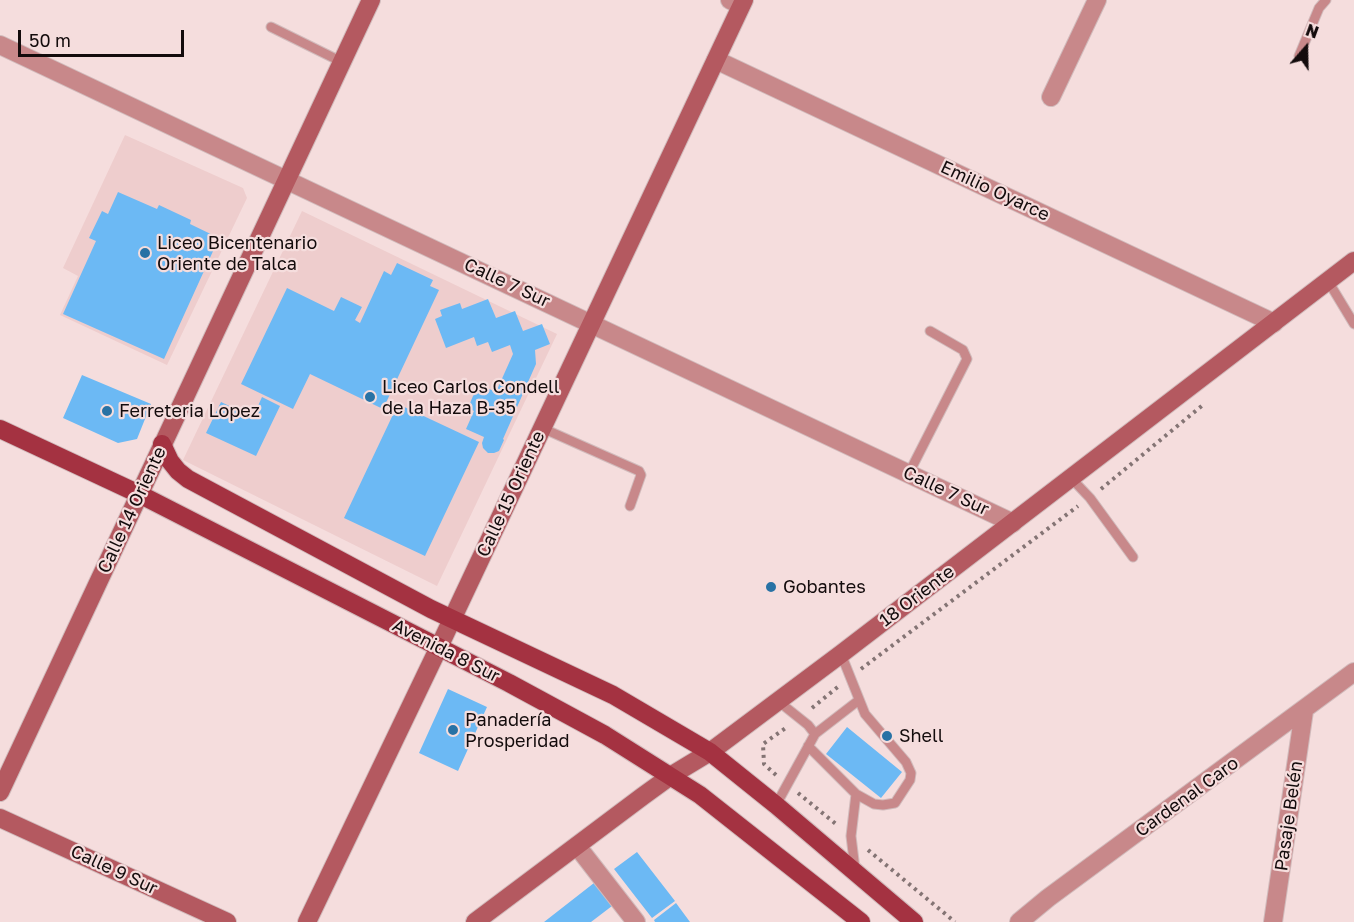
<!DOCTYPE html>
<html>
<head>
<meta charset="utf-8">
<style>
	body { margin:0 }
	#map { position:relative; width:1354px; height:922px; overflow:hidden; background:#f5dddd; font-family:"Golos Text",sans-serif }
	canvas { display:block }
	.north { position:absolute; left:1276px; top:18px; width:60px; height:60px; -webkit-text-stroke:4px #f5dddd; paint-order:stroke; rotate:20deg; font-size:16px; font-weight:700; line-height:24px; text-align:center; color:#130b0c }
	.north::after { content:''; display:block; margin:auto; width:21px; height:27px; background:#130b0c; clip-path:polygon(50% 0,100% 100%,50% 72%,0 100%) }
	.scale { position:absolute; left:18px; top:30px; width:166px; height:27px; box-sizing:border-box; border:3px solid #130b0c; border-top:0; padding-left:8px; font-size:18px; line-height:21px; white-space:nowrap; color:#130b0c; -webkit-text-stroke:4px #f5dddd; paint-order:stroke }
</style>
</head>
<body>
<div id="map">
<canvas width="1354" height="922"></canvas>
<div class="north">N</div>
<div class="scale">50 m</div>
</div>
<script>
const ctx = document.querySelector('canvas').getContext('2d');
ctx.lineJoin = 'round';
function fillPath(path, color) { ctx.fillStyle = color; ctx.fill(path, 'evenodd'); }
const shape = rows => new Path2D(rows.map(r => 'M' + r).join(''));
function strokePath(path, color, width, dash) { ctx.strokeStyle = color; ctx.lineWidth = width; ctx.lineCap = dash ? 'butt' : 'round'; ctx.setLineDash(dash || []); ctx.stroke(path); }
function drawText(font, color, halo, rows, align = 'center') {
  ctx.font = font + ' "Golos Text",sans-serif'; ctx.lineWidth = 4.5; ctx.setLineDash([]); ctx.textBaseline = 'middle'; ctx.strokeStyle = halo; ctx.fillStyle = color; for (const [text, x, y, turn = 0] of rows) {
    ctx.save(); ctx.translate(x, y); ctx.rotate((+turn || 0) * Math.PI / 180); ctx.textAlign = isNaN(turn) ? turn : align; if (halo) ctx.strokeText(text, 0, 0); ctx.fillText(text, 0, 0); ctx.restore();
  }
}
const built = shape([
	[125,135,243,188,247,198,167,365,60,315,78,276,63,268],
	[302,211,557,334,437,586,183,460]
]);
const building = shape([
	[118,192,157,209,159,205,191,220,190,224,219,238,164,359,63,314,96,241,89,238,102,211,108,214],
	[397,263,433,280,430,286,439,290,383,409,310,374,293,409,241,384,287,288,334,311,341,297,362,307,355,320,360,323,384,271,391,275],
	[488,299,496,318,515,311,523,331,542,324,550,344,535,350,536,364,503,439,504,440,499,451,494,453,488,453,483,448,482,443,484,437,466,429,474,411,468,408,478,384,496,392,513,354,510,345,492,352,488,342,477,346,474,337,446,348,435,319,442,316,440,310,460,303,462,309],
	[82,375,151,404,137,439,118,443,63,418],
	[262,397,280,406,256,456,206,433,221,402,253,417],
	[398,404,479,442,425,556,344,518],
	[448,689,487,707,458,771,419,753],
	[847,727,902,772,881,798,826,754],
	[637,852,675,901,652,918,614,869],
	[594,883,612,906,591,922,544,922],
	[676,903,690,922,655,922,654,920]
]);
const path = shape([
	[1101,489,1204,404],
	[861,669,1078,506],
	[812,708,839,686],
	[776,775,764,764,763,744,787,727],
	[798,793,836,824],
	[868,850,955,922]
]);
const lane = shape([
	[271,27,342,62],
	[1299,56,1319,8,1326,0],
	[1328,281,1354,324],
	[542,428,639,471,641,475,630,506],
	[909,473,967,359,963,350,930,331],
	[1071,478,1090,498,1133,557],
	[841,654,865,714,906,762,911,773,910,780,895,803,883,805,874,804,856,794,851,836,855,869],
	[778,701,808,725,815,734,859,700],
	[808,746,856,794],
	[776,805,815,734]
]);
const street = shape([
	[730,0,741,5],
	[0,45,1013,523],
	[716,60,1274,323],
	[1051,97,1097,0],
	[577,846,636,922],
	[1019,922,1048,898,1354,672],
	[1273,922,1304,711]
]);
const secondary = shape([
	[0,792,371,0],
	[0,818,227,922],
	[307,922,439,647,744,0],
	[475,922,643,796,672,775,710,752,841,654,1354,261]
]);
const primary = shape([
	[0,429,139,494,509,683,605,735,700,795,861,922],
	[162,444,170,461,178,471,188,479,431,609,613,695,710,752,776,805,914,922]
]);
const markers = [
	[145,253,6,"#2872a5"],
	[370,397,6,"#2872a5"],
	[107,411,6,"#2872a5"],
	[771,587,6,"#2872a5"],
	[453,730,6,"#2872a5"],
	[887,736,6,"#2872a5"]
];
const streetNames = [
	["Emilio Oyarce",995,191,25],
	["Calle 7 Sur",507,283,25],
	["Calle 7 Sur",946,491,25],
	["Calle 15 Oriente",511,494,-65],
	["Calle 14 Oriente",132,510,-65],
	["18 Oriente",917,596,-37],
	["Avenida 8 Sur",446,651,27],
	["Cardenal Caro",1187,797,-36],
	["Pasaje Belén",1289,816,-82],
	["Calle 9 Sur",114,870,25]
];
const poiNames = [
	["Liceo Bicentenario",157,243],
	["Oriente de Talca",157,264],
	["Liceo Carlos Condell",382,387],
	["de la Haza B-35",382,408],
	["Ferreteria Lopez",119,411],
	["Gobantes",783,587],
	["Panadería",465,720],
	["Prosperidad",465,741],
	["Shell",899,736]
];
fillPath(built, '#eecdcd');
fillPath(building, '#6cb9f4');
strokePath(lane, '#d1bbbc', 11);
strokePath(street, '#d1bbbc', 20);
strokePath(secondary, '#d1bbbc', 20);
strokePath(primary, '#d1bbbc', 20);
strokePath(path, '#847474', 4, [3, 4.5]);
strokePath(lane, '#c8888a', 9);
strokePath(street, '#c8888a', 18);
strokePath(secondary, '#b45960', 18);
strokePath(primary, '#a43241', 18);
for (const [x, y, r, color] of markers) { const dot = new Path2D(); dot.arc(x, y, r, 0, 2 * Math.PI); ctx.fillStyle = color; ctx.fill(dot); strokePath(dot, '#f5dddd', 2); }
drawText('18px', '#130b0c', '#f5dddd', streetNames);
drawText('18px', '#130b0c', '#f5dddd', poiNames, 'left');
</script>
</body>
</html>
